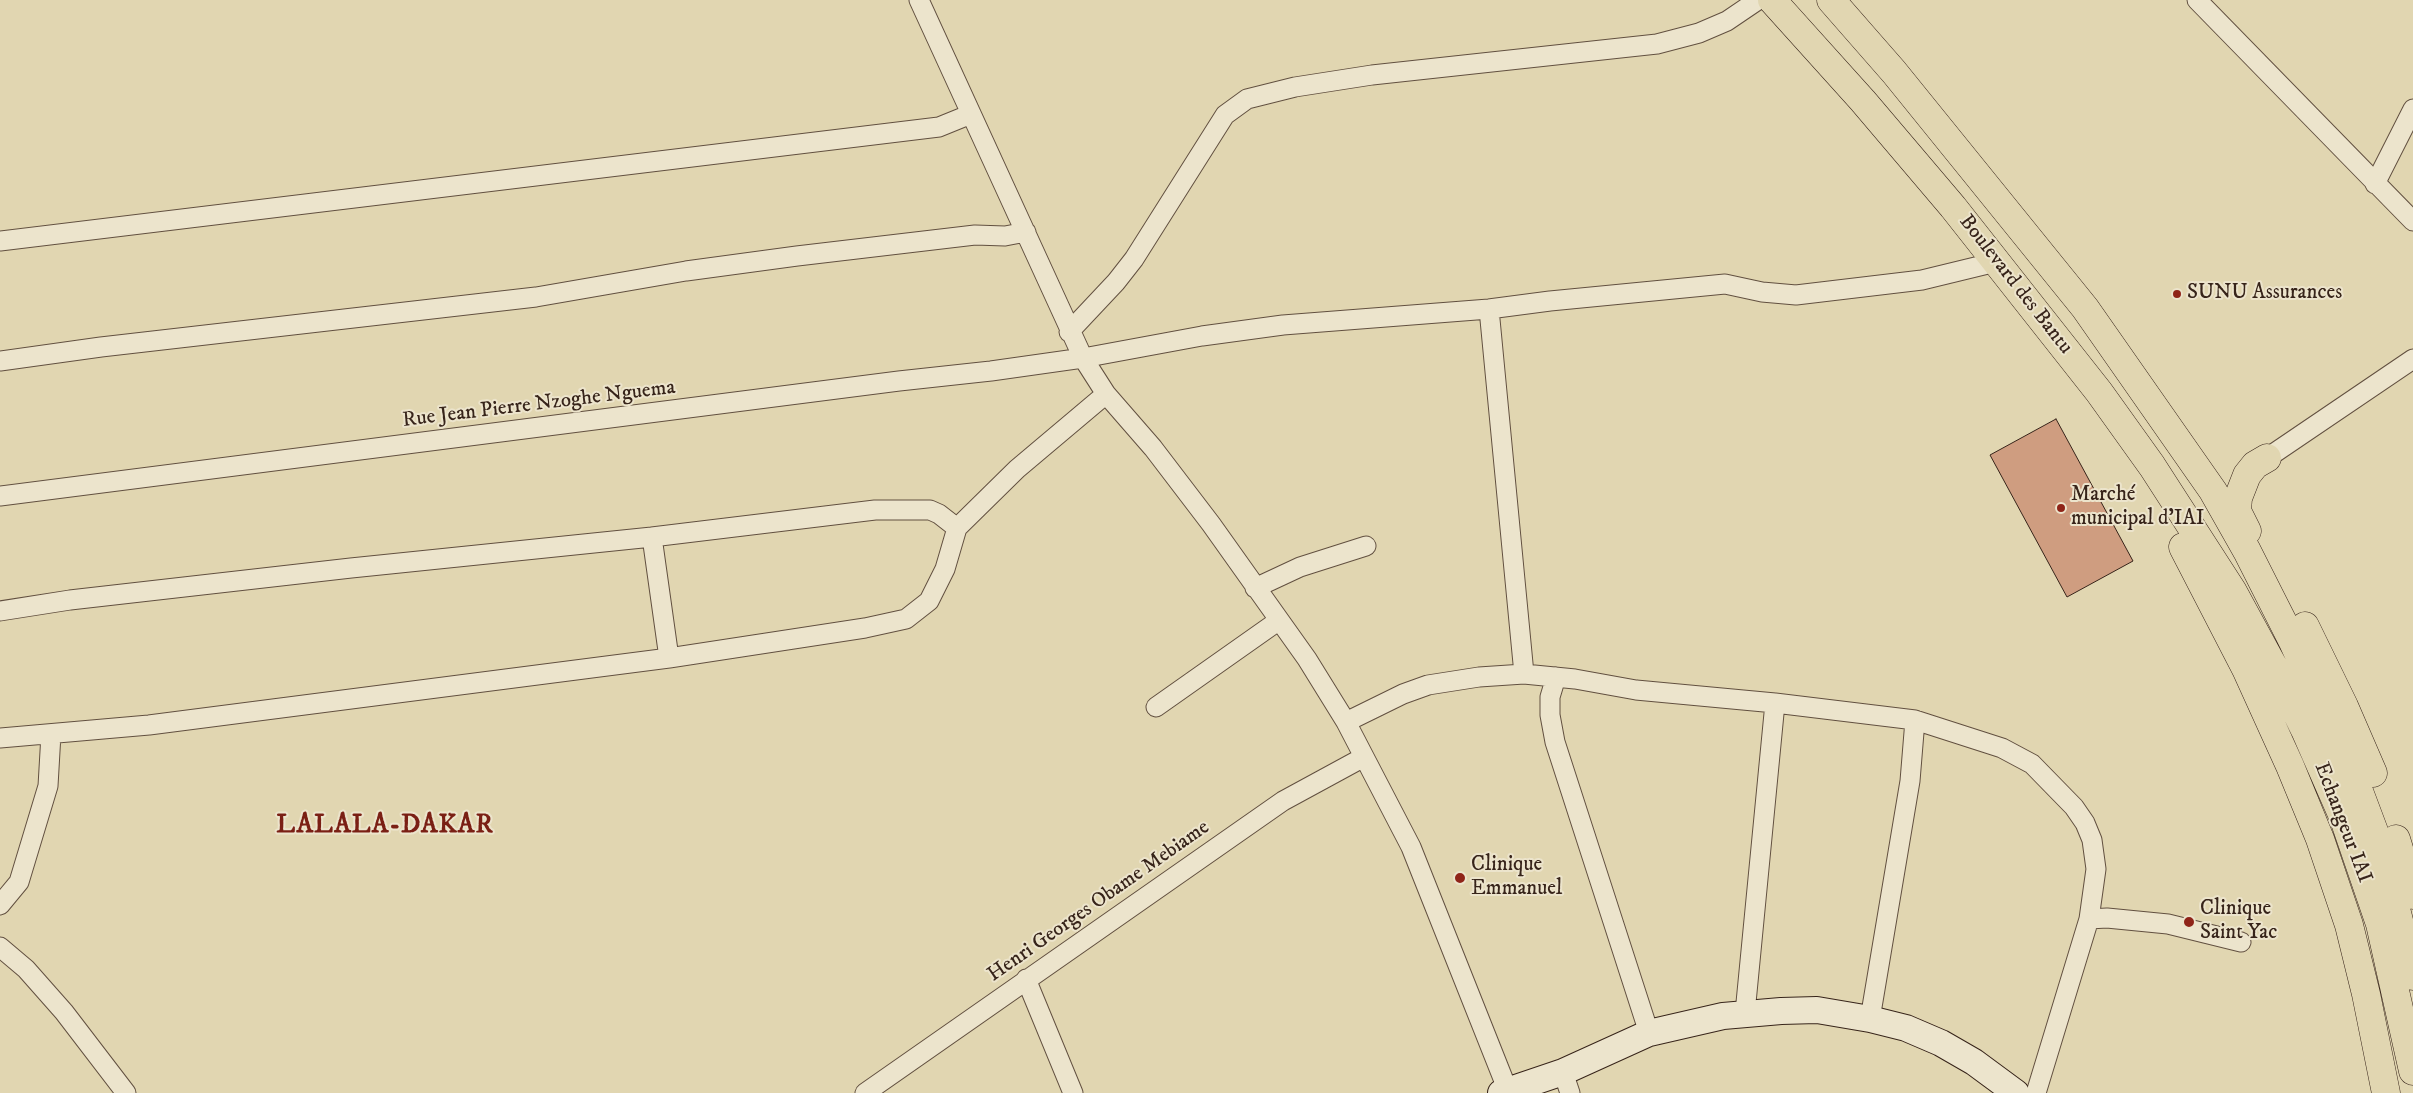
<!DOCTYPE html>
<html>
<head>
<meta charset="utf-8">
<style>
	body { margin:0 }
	canvas { display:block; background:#e1d6b1 }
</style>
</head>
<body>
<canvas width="2413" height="1093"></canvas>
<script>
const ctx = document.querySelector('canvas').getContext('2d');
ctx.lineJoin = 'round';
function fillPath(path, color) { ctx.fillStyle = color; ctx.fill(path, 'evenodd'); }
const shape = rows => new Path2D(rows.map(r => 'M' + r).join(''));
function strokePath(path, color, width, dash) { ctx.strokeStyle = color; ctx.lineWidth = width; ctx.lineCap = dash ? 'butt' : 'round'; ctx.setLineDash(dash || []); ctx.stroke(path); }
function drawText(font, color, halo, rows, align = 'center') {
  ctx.font = font + ' "IM FELL DW Pica",serif'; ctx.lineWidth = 4; ctx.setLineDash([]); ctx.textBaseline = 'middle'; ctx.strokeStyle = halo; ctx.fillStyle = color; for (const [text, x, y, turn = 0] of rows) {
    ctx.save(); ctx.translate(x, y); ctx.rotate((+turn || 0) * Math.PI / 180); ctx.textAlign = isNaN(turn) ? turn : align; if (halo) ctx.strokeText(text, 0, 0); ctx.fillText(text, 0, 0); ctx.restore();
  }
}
const building = shape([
	[2056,419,2133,561,2067,597,1990,455,2056,419]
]);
const street = shape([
	[919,0,1083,358,1106,394,1153,448,1211,524,1307,659,1346,722,1411,847,1508,1091],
	[2197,0,2413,221],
	[2375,184,2413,109],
	[0,241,939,127,971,114],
	[1489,309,1524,674],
	[1069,332,1116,282,1134,259,1225,115,1247,99,1295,87,1372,75,1657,44,1699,33,1727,21,1758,0],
	[0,361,101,347,536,297,686,271,797,256,975,235,1005,236,1026,232],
	[2267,458,2413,359],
	[0,496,899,381,991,371,1083,358,1202,336,1283,325,1489,309,1550,301,1725,284,1762,292,1796,295,1922,280,1996,262],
	[652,537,875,510,930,510,939,514,957,528],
	[1255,588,1300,567,1366,546],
	[0,611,70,600,351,568,652,537,669,658],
	[1556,677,1550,697,1550,715,1555,742,1649,1033],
	[1156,707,1278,621],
	[1346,722,1403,694,1428,685,1479,677,1524,674,1575,679,1636,690,1775,703,1915,720,2002,748,2032,764,2074,807,2085,823,2092,840,2096,869,2089,919,2036,1093],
	[0,738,149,725,669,658,865,628,906,619,929,601,945,569,957,528,1017,469,1106,394],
	[0,905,19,882,48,786,51,734],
	[2089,919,2107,918,2168,924,2241,942],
	[0,947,26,969,64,1012,126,1093],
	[1026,979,1073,1093],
	[1745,1013,1775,703],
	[1870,1019,1910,781,1915,720],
	[1563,1072,1570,1093],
	[865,1093,1283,801,1364,757]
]);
const secondary = shape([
	[1501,1093,1563,1072,1649,1033,1723,1016,1781,1011,1817,1010,1870,1019,1906,1028,1941,1043,1974,1062,2016,1093]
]);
const highway = shape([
	[1772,0,1863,101,1953,207,2099,392,2152,466,2232,590,2277,673,2305,730,2344,819,2380,924,2413,1071],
	[1831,0,1894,72,2085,308,2213,491,2247,551,2293,642,2348,762,2381,850,2413,976],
	[2247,531,2237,511,2238,498,2247,475,2255,465,2267,458],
	[2183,547,2246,669,2290,766,2320,839,2349,925,2366,994,2386,1093],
	[2305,626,2344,706,2373,773],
	[2396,839,2413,895]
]);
const markers = [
	[2177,294,5,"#8f2418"],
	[2061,508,5,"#8f2418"],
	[1460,878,6,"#8f2418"],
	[2189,922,6,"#8f2418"]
];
const streetNames = [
	["Boulevard des Bantu",2015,285,52],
	["Rue Jean Pierre Nzoghe Nguema",539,405,-7],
	["Echangeur IAI",2342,823,69],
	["Henri Georges Obame Mebiame",1099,902,-35]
];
const poiNames = [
	["SUNU Assurances",2187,294],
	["Marché",2071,496],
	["municipal d'IAI",2071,520],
	["Clinique",1471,866],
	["Emmanuel",1471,890],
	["Clinique",2200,910],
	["Saint Yac",2200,934]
];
const districtNames = [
	["LALALA-DAKAR",385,827]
];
fillPath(building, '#cf9d80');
strokePath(building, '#37241a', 1);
strokePath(street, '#625040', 21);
strokePath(secondary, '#37241a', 28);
strokePath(highway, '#37241a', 29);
strokePath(street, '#ece4cc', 19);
strokePath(secondary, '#ece4cc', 26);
strokePath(highway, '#e1d6b1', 28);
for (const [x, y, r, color] of markers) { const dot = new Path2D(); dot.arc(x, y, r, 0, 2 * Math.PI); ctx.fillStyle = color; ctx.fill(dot); strokePath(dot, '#ece4cc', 2); }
drawText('21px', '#37241a', '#ece4cc', streetNames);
drawText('21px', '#37241a', '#ece4cc', poiNames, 'left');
ctx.letterSpacing = '1px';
drawText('bold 26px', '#7a1f14', '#ece4cc', districtNames);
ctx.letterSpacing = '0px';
</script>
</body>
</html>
